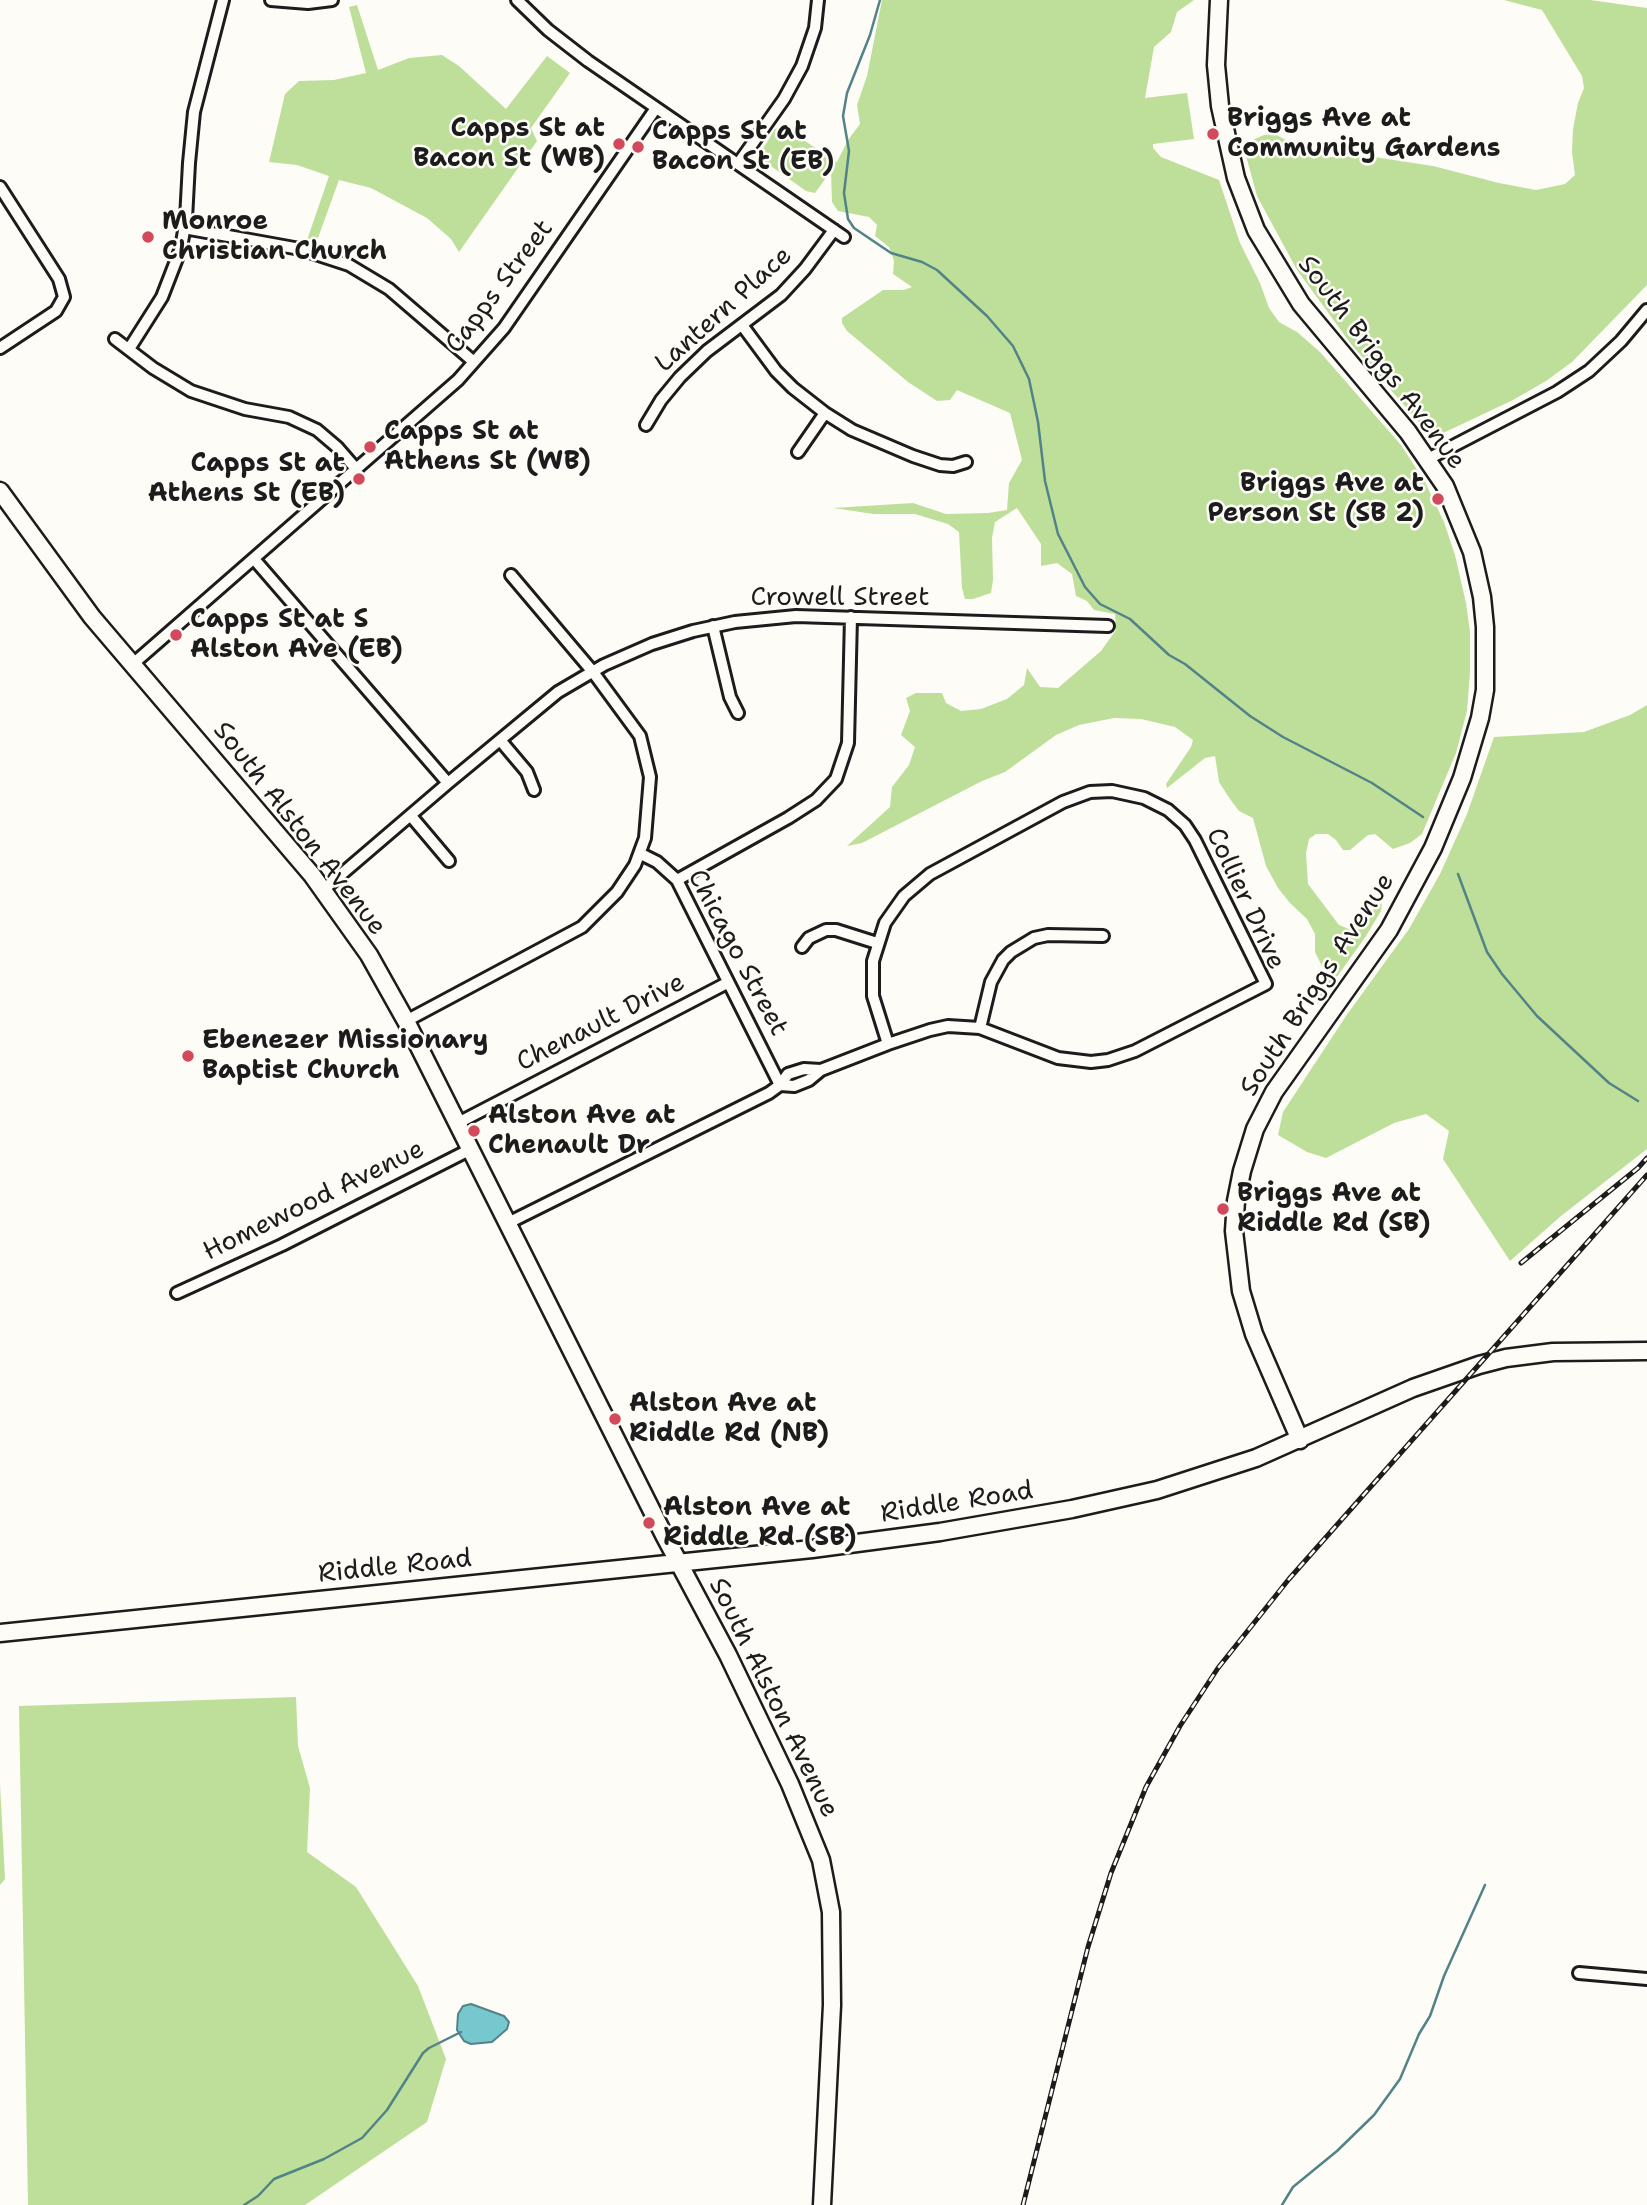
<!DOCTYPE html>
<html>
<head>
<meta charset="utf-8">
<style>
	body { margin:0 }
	canvas { display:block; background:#fdfcf7 }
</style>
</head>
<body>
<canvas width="1647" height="2205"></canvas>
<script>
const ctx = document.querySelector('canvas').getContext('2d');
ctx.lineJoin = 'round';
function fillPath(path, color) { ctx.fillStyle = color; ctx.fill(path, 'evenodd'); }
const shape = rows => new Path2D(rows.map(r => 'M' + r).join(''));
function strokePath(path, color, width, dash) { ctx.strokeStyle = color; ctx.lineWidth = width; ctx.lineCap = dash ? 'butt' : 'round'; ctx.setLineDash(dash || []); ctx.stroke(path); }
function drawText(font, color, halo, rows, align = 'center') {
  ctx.font = font + ' "Shantell Sans",sans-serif'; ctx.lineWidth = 5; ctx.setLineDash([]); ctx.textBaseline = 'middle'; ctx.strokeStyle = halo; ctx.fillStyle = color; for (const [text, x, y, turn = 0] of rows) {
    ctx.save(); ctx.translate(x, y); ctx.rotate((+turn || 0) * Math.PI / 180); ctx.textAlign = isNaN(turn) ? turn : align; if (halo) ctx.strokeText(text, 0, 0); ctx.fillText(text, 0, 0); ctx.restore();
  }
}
const green = shape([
	[882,0,1194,0,1177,12,1171,32,1154,47,1145,98,1187,93,1194,139,1153,144,1153,148,1161,157,1219,180,1240,243,1260,283,1269,308,1279,322,1297,332,1320,352,1401,445,1425,482,1444,522,1455,555,1466,603,1470,632,1470,672,1467,711,1456,753,1422,834,1410,843,1393,849,1375,834,1368,835,1350,850,1343,850,1336,840,1328,834,1316,834,1309,839,1306,853,1308,884,1339,925,1349,929,1382,903,1381,911,1366,936,1317,1005,1325,982,1324,970,1315,952,1315,934,1307,919,1290,903,1278,888,1266,866,1253,818,1239,811,1230,799,1219,782,1215,756,1205,758,1167,788,1166,784,1191,747,1193,740,1175,727,1141,719,1114,718,1079,725,1056,735,1005,772,982,781,862,843,847,846,890,807,892,787,909,765,915,747,901,735,910,711,906,698,916,693,942,693,946,703,961,711,981,709,1007,699,1024,685,1027,668,1040,687,1058,688,1101,651,1116,630,1115,614,1094,610,1087,601,1076,596,1072,574,1057,563,1041,566,1041,544,1017,508,995,522,992,538,993,580,991,593,973,599,965,599,962,588,959,532,948,524,915,514,874,514,833,508,913,503,946,514,988,513,1007,510,1009,483,1022,460,1010,413,957,390,950,400,937,401,908,382,847,331,842,323,842,318,883,290,904,290,912,287,893,274,894,261,889,247,875,236,877,225,869,217,838,211,832,202,831,171,815,193,806,191,761,159,761,152,775,129,782,126,837,162,848,140,860,124,857,105,867,76],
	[1504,0,1590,0,1647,8,1647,285,1572,362,1546,381,1513,400,1439,435,1429,434,1351,344,1297,270,1257,196,1245,152,1248,142,1264,135,1275,134,1305,151,1328,157,1368,156,1433,166,1499,183,1536,190,1565,184,1575,175,1572,152,1573,129,1578,103,1584,88,1582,76,1542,10],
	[357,5,378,70,409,58,442,55,459,66,506,109,547,56,570,73,531,128,537,141,459,252,451,239,427,218,371,188,339,180,315,246,306,243,329,176,297,165,269,162,285,94,299,81,334,80,366,73,349,7],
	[1647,705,1647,1149,1561,1216,1510,1261,1443,1159,1449,1131,1426,1114,1394,1123,1326,1158,1307,1152,1278,1135,1283,1112,1346,1016,1409,929,1440,874,1467,814,1494,737,1584,732,1630,715],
	[296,1697,298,1746,310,1788,307,1852,356,1887,418,1986,446,2059,427,2122,305,2205,28,2205,19,1706],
	[0,1784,5,1879,0,1885]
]);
const water = shape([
	[471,2004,504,2016,509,2022,507,2029,492,2042,471,2044,464,2041,457,2030,458,2014,463,2006,471,2004]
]);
const stream = shape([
	[880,0,870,35,847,93,843,116,849,151,844,193,848,219,854,228,891,253,922,262,937,270,987,316,1013,346,1029,379,1038,422,1045,481,1058,534,1085,587,1100,604,1130,619,1169,655,1185,664,1250,716,1283,737,1372,783,1423,817],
	[1458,874,1487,952,1502,974,1537,1016,1609,1083,1638,1101],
	[244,2205,258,2196,274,2179,324,2159,362,2138,387,2110,423,2053,429,2048,461,2032],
	[1282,2205,1293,2187,1337,2151,1374,2115,1400,2079,1419,2034,1430,2016,1444,1976,1485,1885]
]);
const street = shape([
	[271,0,308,3,332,0],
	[517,0,548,30,588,61,844,237],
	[738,164,784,99,802,66,815,28,818,0],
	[0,187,59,279,64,297,56,311,0,348],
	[184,228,300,249,349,265,389,289,474,362],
	[742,325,776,371,793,388,825,413,852,430,913,456,940,465,953,466,966,462],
	[115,339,153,368,191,391,245,409,289,417,317,430,337,447,357,470],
	[129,349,162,297,181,248,186,219,189,163,194,112,223,0],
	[646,425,661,400,680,377,707,351,781,295,805,269,834,230],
	[798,452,825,413],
	[1428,459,1557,392,1589,371,1621,341,1647,310],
	[254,559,448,783],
	[713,626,730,697,738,713],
	[134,663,458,380,504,328,656,108],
	[500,740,527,772,534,790],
	[411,816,449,861],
	[641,854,657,862,677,880,780,1085],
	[677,880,788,818,816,800,836,779,848,743,851,617],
	[323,890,448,783,558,692,604,665,652,644,693,631,735,622,796,616,1108,626],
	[802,947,809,938,826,930,836,930,877,943],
	[406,1021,582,927,617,892,635,865,645,838,650,777,640,736,593,672,511,575],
	[980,1028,991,982,1003,960,1011,952,1034,938,1048,935,1103,936],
	[780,1085,794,1086,809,1080,821,1070,888,1044,930,1030,948,1026,980,1028,1058,1058,1091,1062,1108,1060,1135,1051,1266,984,1195,840,1185,825,1168,810,1144,798,1112,791,1090,792,1063,802,930,874,904,896,885,923,873,961,873,996,888,1044],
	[458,1123,727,983],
	[508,1223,769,1093,780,1085,788,1074,804,1069,821,1070],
	[177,1293,282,1245,471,1149],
	[1579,1973,1647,1979]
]);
const secondary = shape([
	[1219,0,1216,65,1220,106,1236,178,1256,230,1301,304,1408,432,1445,486,1472,552,1482,597,1485,627,1485,690,1480,718,1462,778,1433,848,1389,930,1274,1092,1255,1129,1242,1171,1236,1201,1234,1231,1241,1291,1254,1334,1300,1440],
	[0,491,92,617,312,875,369,955,406,1021,664,1535,728,1655,790,1784,821,1860,831,1912,832,2005,822,2205],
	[0,1633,812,1549,940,1532,1072,1509,1157,1490,1256,1458,1413,1388,1479,1365,1506,1358,1553,1352,1647,1351]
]);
const rail = shape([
	[1521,1263,1638,1168,1647,1158],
	[1023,2205,1088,1947,1111,1873,1146,1787,1180,1726,1218,1668,1289,1579,1647,1175]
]);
const markers = [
	[1213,134,7,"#d1495b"],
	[619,144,7,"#d1495b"],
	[638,147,7,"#d1495b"],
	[148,237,7,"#d1495b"],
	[370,447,7,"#d1495b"],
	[359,479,7,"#d1495b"],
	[1438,499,7,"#d1495b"],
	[176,635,7,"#d1495b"],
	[188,1056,7,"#d1495b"],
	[474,1131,7,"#d1495b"],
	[1223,1209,7,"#d1495b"],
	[615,1419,7,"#d1495b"],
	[649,1523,7,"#d1495b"]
];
const poiNames = [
	["Briggs Ave at",1227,119],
	["Community Gardens",1227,149],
	["Capps St at",605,129,"right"],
	["Bacon St (WB)",605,159,"right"],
	["Capps St at",652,132],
	["Bacon St (EB)",652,162],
	["Monroe",162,222],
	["Christian Church",162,252],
	["Capps St at",384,432],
	["Athens St (WB)",384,462],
	["Capps St at",345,464,"right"],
	["Athens St (EB)",345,494,"right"],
	["Briggs Ave at",1424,484,"right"],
	["Person St (SB 2)",1424,514,"right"],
	["Capps St at S",190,620],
	["Alston Ave (EB)",190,650],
	["Ebenezer Missionary",202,1041],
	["Baptist Church",202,1071],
	["Alston Ave at",488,1116],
	["Chenault Dr",488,1146],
	["Briggs Ave at",1237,1194],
	["Riddle Rd (SB)",1237,1224],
	["Alston Ave at",629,1404],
	["Riddle Rd (NB)",629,1434],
	["Alston Ave at",663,1508],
	["Riddle Rd (SB)",663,1538]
];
const streetNames = [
	["Capps Street",500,287,-53],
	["Lantern Place",724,310,-42],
	["South Briggs Avenue",1381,363,53],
	["Crowell Street",840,598],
	["South Alston Avenue",299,829,52],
	["Collier Drive",1245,899,65],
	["Chicago Street",737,953,62],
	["South Briggs Avenue",1318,985,-57],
	["Chenault Drive",601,1023,-27],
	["Homewood Avenue",314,1201,-26],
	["Riddle Road",957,1503,-9],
	["Riddle Road",395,1567,-6],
	["South Alston Avenue",773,1698,64]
];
fillPath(green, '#bedf99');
fillPath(water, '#76c7ce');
strokePath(water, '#528387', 2);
strokePath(stream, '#528387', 2.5);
strokePath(street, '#1c1c1c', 16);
strokePath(secondary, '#1c1c1c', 21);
strokePath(street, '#fdfcf7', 10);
strokePath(secondary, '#fdfcf7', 16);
strokePath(rail, '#1c1c1c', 5);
strokePath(rail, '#fdfcf7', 2.5, [8]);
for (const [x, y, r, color] of markers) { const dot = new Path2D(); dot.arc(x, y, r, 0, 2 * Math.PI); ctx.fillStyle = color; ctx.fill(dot); strokePath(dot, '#fdfcf7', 2.5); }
drawText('bold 26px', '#1c1c1c', '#fdfcf7', poiNames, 'left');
drawText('26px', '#1c1c1c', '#fdfcf7', streetNames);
</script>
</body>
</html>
